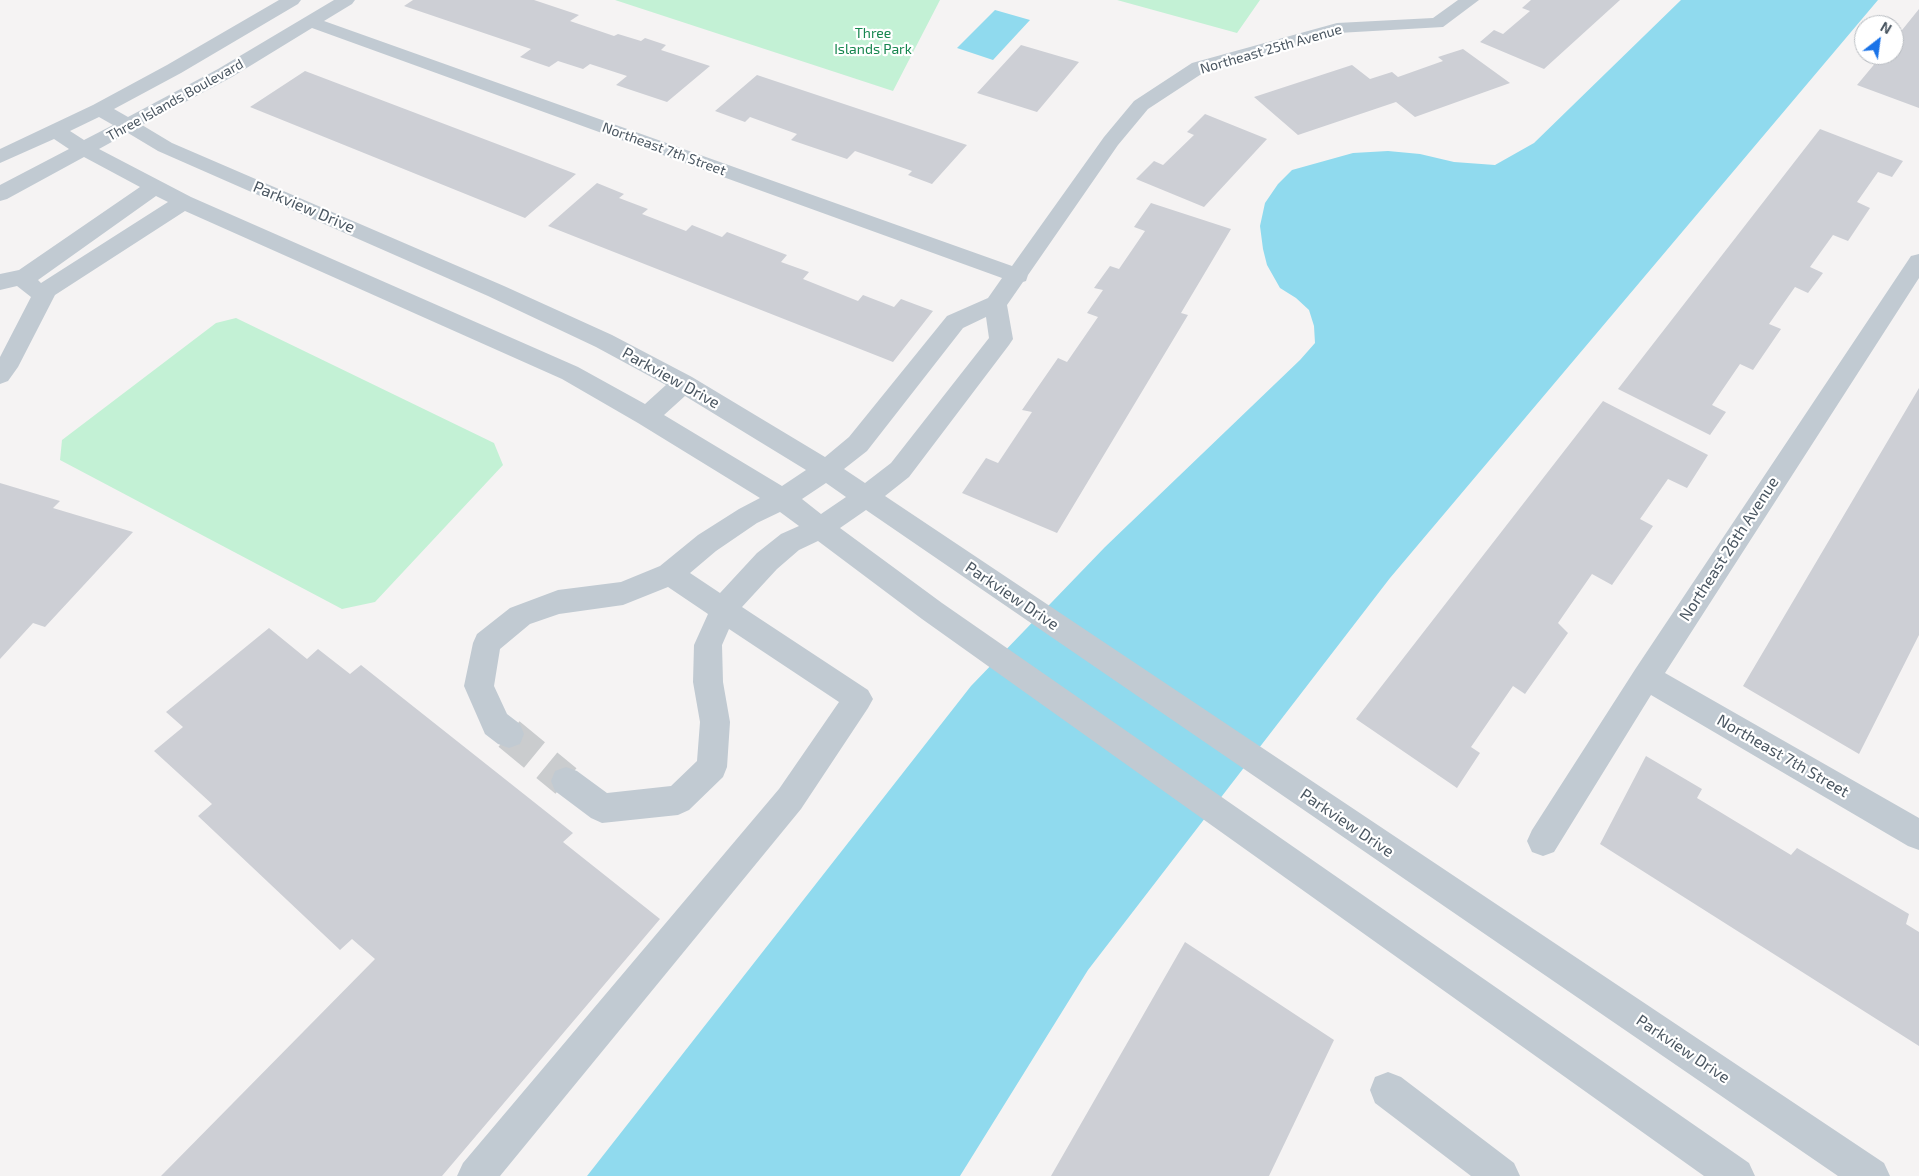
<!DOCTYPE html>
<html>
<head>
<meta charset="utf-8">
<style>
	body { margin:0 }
	#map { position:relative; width:1919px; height:1176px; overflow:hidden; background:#f5f3f3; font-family:"Exo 2",sans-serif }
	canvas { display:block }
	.north { position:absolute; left:1854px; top:15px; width:50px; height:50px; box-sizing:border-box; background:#fff; border:1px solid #b7bbc0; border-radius:50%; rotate:30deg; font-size:14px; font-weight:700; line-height:20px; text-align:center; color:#4a5661 }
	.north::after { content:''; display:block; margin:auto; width:18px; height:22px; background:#1a73e8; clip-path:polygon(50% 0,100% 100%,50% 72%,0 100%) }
</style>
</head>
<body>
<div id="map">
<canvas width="1919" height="1176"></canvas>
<div class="north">N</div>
</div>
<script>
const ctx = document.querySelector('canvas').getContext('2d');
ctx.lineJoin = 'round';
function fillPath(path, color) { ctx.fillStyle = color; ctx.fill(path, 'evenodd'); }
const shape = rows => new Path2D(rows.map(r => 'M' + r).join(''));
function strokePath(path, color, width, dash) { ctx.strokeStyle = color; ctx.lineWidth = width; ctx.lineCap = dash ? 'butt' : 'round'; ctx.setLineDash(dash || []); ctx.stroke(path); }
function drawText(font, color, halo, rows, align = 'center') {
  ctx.font = font + ' "Exo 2",sans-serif'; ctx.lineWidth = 4.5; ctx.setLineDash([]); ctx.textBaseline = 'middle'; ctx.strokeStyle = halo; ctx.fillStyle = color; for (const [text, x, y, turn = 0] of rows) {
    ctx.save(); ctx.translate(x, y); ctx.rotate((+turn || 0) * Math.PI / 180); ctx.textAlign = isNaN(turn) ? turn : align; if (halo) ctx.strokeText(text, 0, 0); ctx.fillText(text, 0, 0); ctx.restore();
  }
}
const green = shape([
	[615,0,940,0,893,91],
	[1117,0,1260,0,1237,33],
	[236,318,494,443,503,465,375,602,342,609,60,460,62,440,216,323]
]);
const water = shape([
	[1681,0,1878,0,1390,578,1088,970,960,1176,587,1176,971,686,1105,547,1300,360,1315,343,1314,326,1309,310,1296,298,1280,288,1267,265,1263,249,1260,226,1265,203,1278,184,1292,170,1353,153,1388,151,1420,154,1454,162,1495,165,1534,143],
	[995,10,1030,20,993,60,957,48]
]);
const building = shape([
	[413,0,534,0,579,15,570,21,614,36,618,34,641,41,645,38,666,45,661,50,710,66,667,102,616,85,627,76,590,64,583,69,558,61,549,67,520,57,531,49,404,6],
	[1531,0,1620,0,1544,69,1480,42,1494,30,1503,34,1530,11,1522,8],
	[1919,9,1919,108,1857,85,1882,55,1894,55,1894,40],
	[1021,45,1079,62,1037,112,977,93],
	[1463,49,1510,83,1415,117,1396,102,1298,135,1254,97,1352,65,1370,79,1392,72,1398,77,1443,61,1438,57],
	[305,71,576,174,525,218,250,107],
	[757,75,967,145,932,184,908,175,912,171,855,151,847,159,791,140,797,134,750,117,745,122,715,111],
	[1205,114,1267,139,1204,207,1136,179,1154,161,1163,165,1194,135,1187,132],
	[1820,129,1903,161,1892,177,1878,172,1857,202,1870,208,1848,241,1833,235,1810,267,1823,273,1808,293,1795,287,1769,324,1781,329,1753,370,1740,364,1712,405,1726,412,1710,435,1618,389],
	[597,183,624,194,619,198,648,209,642,214,686,231,692,225,722,237,727,232,787,255,781,262,809,272,803,279,858,301,863,295,894,307,901,299,933,311,893,362,548,226],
	[1151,203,1231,229,1181,313,1188,315,1057,533,962,493,986,458,998,463,1032,412,1022,410,1058,358,1067,362,1098,317,1087,313,1103,290,1094,288,1110,266,1119,269,1145,231,1134,227],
	[1919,388,1919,635,1859,754,1743,686],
	[1603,401,1708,455,1687,488,1668,479,1640,519,1653,526,1612,585,1592,574,1558,623,1568,633,1525,694,1513,686,1471,747,1480,753,1457,788,1356,719],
	[0,483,60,501,53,508,133,532,45,627,33,623,0,659],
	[269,628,307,659,318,649,350,674,361,665,573,833,563,842,660,919,442,1176,161,1176,375,959,352,939,340,950,198,816,212,804,154,751,183,727,166,712],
	[1646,756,1702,789,1697,798,1791,855,1797,848,1909,914,1906,924,1919,932,1919,1046,1600,844],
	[1185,942,1334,1040,1269,1176,1051,1176]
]);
const minorTunnel = shape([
	[509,734,566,781]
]);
const minor = shape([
	[279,0,301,0,298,4,181,73,114,109,128,117,218,69,334,0,355,0,352,4,324,21,1012,266,1104,137,1134,101,1192,63,1337,23,1433,18,1458,0,1479,0,1443,27,1338,33,1206,71,1148,109,1118,145,1028,275,1026,281,1023,282,1007,305,1013,339,1009,345,909,477,885,496,1884,1163,1890,1176,1838,1176,866,510,840,528,942,603,1749,1163,1755,1176,1704,1176,922,619,818,541,799,550,777,569,742,607,868,690,873,699,868,708,801,809,500,1176,457,1176,463,1163,779,789,839,702,729,629,722,645,723,682,730,722,727,767,723,777,689,810,678,815,602,823,591,818,555,791,551,781,555,771,566,767,577,771,607,793,671,786,697,761,700,722,693,682,694,645,708,614,668,587,623,605,559,614,530,624,500,649,494,686,507,714,520,724,524,734,520,744,509,748,498,744,485,734,464,686,473,643,477,634,510,608,558,590,621,582,660,566,698,535,739,509,760,498,638,423,562,379,185,211,55,295,18,367,8,381,0,384,0,357,31,297,17,286,0,290,0,274,19,270,140,187,84,157,7,199,0,201,0,185,69,149,54,139,0,163,0,149,93,105,167,65,279,0],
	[312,28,1002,278,988,298,947,316,849,437,825,457,692,377,612,335,504,286,172,143,142,125,232,77,312,28],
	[99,117,113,125,84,140,70,131,99,117],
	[128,133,158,151,488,296,596,347,666,385,645,404,578,367,191,197,99,149,128,133],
	[156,196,168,202,41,283,38,280,156,196],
	[986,317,989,338,891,463,865,483,844,469,867,451,963,328,986,317],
	[685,396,806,470,782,486,664,415,685,396],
	[826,483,846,497,821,514,802,499,826,483],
	[780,512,799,526,781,534,757,553,720,593,690,573,716,551,757,523,780,512],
	[1919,254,1919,278,1665,673,1919,818,1919,850,1908,846,1651,695,1554,852,1543,856,1532,852,1527,841,1532,830,1636,668,1911,256,1919,254],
	[1388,1072,1401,1077,1514,1163,1520,1176,1471,1176,1375,1103,1370,1090,1375,1077,1388,1072]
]);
const farParknames = [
	["Three",873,33],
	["Islands Park",873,49]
];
const farStreetnames = [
	["Northeast 25th Avenue",1271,49,-16],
	["Three Islands Boulevard",175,100,-29],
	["Northeast 7th Street",664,149,20]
];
const streetNames = [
	["Parkview Drive",304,207,23],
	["Parkview Drive",671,378,29],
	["Northeast 26th Avenue",1729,549,-57],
	["Parkview Drive",1012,596,34],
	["Northeast 7th Street",1783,756,30],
	["Parkview Drive",1347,823,34],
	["Parkview Drive",1683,1049,34]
];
fillPath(green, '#c3f1d5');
fillPath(water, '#90daee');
fillPath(building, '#cdcfd5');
strokePath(minorTunnel, '#caccce', 33, [33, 16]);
fillPath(minor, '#c1cad2');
drawText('14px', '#17864f', '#fff', farParknames);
drawText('14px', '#4a5661', '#fff', farStreetnames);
drawText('16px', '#4a5661', '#fff', streetNames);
</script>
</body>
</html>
